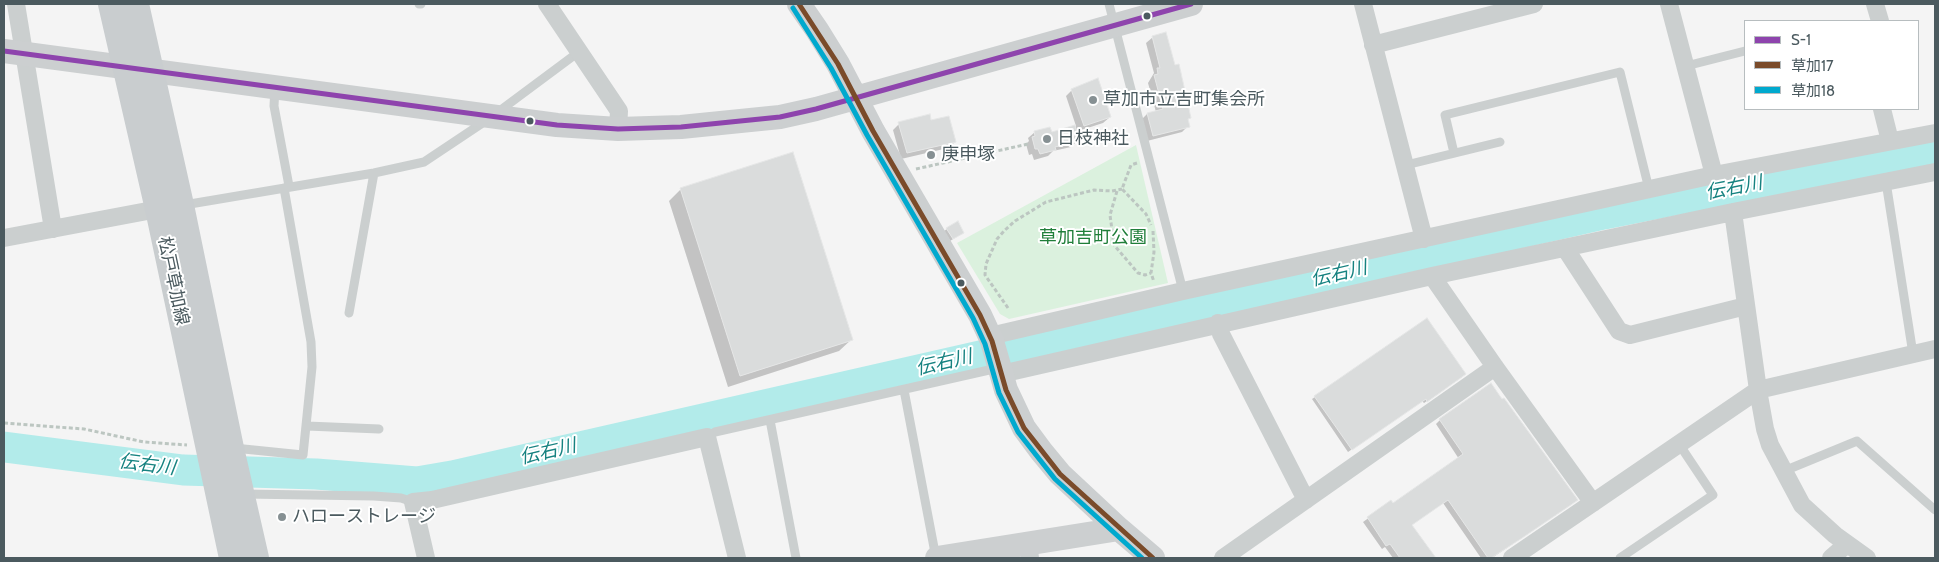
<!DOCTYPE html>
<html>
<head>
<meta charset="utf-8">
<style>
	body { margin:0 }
	#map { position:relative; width:1939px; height:562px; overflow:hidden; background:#f4f4f4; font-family:Cabin,"Noto Sans JP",sans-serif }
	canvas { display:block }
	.frame { position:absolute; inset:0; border:5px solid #4b5a5f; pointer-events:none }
	.legend { position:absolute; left:1744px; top:20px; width:175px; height:90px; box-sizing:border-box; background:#fff; border:1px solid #b7bdbf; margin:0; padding:6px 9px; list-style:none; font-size:15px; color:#4b5a5f }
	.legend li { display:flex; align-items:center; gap:10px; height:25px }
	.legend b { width:25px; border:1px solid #b7bdbf }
</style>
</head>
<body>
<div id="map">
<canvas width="1939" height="562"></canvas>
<div class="frame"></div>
<ul class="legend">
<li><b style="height:6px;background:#8e44ad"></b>S-1</li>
<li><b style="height:6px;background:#7a4b2a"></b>草加17</li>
<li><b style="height:6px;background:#00a9ce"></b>草加18</li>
</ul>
</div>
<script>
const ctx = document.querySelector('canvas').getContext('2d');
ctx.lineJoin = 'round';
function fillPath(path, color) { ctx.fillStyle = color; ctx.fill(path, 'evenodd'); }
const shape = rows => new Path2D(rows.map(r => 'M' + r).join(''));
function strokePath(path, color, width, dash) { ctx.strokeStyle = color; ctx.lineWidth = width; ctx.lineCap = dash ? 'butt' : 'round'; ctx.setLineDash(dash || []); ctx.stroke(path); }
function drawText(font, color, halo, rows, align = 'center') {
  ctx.font = font + ' Cabin,"Noto Sans JP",sans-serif'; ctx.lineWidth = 4; ctx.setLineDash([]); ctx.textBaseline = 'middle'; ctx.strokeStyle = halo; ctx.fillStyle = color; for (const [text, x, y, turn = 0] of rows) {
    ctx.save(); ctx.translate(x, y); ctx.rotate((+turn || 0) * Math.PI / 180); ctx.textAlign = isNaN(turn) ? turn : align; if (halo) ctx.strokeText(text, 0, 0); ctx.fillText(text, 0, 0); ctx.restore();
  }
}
const green = shape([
	[1136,145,1168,283,1009,319,1000,314,957,243]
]);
const shadow = shape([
	[1153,37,1189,118,1187,121,1188,126,1182,132,1147,141,1141,120,1147,114,1156,112,1148,83,1154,73,1146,43],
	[1072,90,1110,117,1103,123,1075,132,1078,140,1071,147,1053,151,1048,156,1034,160,1032,154,1029,155,1026,144,1029,141,1028,138,1035,132,1051,133,1076,126,1066,96],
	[930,122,955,142,948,148,901,159,893,130,899,124],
	[681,189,852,339,839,351,728,387,669,201],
	[947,229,963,233,950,241,944,231],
	[1462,377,1424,403,1422,401,1348,452,1312,399,1315,397],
	[1440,420,1572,504,1492,558,1481,558,1443,503,1411,525,1434,558,1393,558,1385,547,1382,549,1363,522,1391,502,1392,505,1459,459,1436,424]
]);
const river = shape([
	[4,447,183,470,316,474,417,482,452,476,1604,214,1935,148]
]);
const building = shape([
	[1166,32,1175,65,1179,64,1191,118,1188,119,1190,127,1153,136,1147,113,1163,109,1154,75,1158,74,1157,68,1160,68,1152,36,1166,32],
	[1098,78,1111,117,1084,126,1071,89,1098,78],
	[930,114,931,120,949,116,956,142,907,153,898,122,930,114],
	[1075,125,1079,141,1055,147,1056,150,1040,154,1038,149,1035,149,1032,137,1035,136,1034,131,1050,127,1052,132,1075,125],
	[793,152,853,340,740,376,680,188,793,152],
	[958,221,964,233,953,239,946,228,958,221],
	[1427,318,1466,374,1427,402,1426,399,1352,450,1314,396,1427,318],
	[1491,383,1502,399,1504,398,1578,500,1522,538,1491,558,1488,558,1448,500,1412,525,1436,558,1400,558,1390,544,1386,546,1367,517,1391,500,1393,503,1463,454,1439,419,1491,383]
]);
const path = shape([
	[1137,163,1131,165,1122,189,1146,214,1151,225],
	[916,169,1028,144],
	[1117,191,1110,215,1114,245,1138,273,1145,275,1151,273],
	[1153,231,1154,252,1151,273,1154,282],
	[1008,308,985,275,986,264,997,239,1005,230,1015,221,1046,202,1094,190,1112,191,1122,189],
	[4,423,84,429,144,442,187,445]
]);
const lane = shape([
	[419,4,421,4],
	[1109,4,1183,291],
	[1686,66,1745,51],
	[275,87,274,106,289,186],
	[498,112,580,51],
	[1454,153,1445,115,1620,72,1649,189],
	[1406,165,1500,142],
	[1886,182,1913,354],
	[184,205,374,173,424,162,487,120],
	[349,313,374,173],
	[904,390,936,558],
	[770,420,796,558],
	[307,426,379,429],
	[707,437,715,432,998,368],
	[234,448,303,455,312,367,311,342,284,188],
	[1784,471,1857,441,1935,510],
	[244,494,374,496,401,498,413,502],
	[1620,558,1713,495,1679,444]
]);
const street = shape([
	[16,4,53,229],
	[547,4,619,111,618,129],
	[1363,4,1424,239],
	[1669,4,1714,175],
	[1875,4,1880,21],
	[1373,45,1534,4],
	[1882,109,1890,141],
	[1733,212,1758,390,1765,429,1770,445,1802,505,1835,535,1867,558],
	[4,238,158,209],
	[1565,248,1619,331,1630,335,1746,306],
	[1432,276,1495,367,1593,503],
	[1218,323,1221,334,1306,500],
	[990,336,1183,291,1714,175,1935,133],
	[1001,374,1432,276,1733,212,1935,172],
	[1028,543,1030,558],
	[426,558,413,502,432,500,707,437,737,558],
	[1223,558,1495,367],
	[1512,558,1758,390,1935,349],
	[1831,558,1847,544]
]);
const secondary = shape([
	[799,4,817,30,838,64,873,131,980,315,992,341,1006,390,1024,428,1041,451,1060,474,1119,529,1153,558],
	[4,51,557,125,618,129,681,127,780,117,816,109,1191,4],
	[937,558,1119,529]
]);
const primary = shape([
	[111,4,158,209,232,558],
	[136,4,181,205,231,448,256,558]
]);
const bus1 = shape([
	[4,51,557,125,618,129,681,127,780,117,816,109,1191,4]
]);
const bus2 = shape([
	[799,4,838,64,873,131,980,315,992,341,1006,390,1024,428,1060,474,1153,558]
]);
const bus3 = shape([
	[793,8,831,68,867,135,973,318,985,344,999,393,1018,432,1055,479,1142,558]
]);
const markers = [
	[1147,16,4.5,"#4b5a5f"],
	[1093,100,5,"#869093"],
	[530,121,4.5,"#4b5a5f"],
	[1047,139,5,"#869093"],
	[931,155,5,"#869093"],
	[961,283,4.5,"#4b5a5f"],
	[282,517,5,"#869093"]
];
const poiNames = [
	["草加市立吉町集会所",1103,100],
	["日枝神社",1057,139],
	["庚申塚",941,155],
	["ハローストレージ",292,517]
];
const parkNames = [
	["草加吉町公園",1093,238]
];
const streetNames = [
	["松戸草加線",173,281,78]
];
const waterNames = [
	["伝右川",1734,188,-11],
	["伝右川",1339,274,-13],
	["伝右川",944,363,-13],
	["伝右川",548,452,-13],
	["伝右川",147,465,7]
];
fillPath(green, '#dbf1de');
fillPath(shadow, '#0003');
strokePath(river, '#b2ebea', 31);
fillPath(building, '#dadcdc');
strokePath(building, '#e5e6e6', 1);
strokePath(path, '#bcc6c1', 3, [4, 2.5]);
strokePath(lane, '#cbcfcf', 9);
strokePath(street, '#cbcfcf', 18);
strokePath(secondary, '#cccfd0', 24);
strokePath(primary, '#c9cdcf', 26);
strokePath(bus1, '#8e44ad', 5);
strokePath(bus2, '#7a4b2a', 5);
strokePath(bus3, '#00a9ce', 5);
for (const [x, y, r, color] of markers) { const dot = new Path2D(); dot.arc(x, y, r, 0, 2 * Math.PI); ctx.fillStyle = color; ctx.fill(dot); strokePath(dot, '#fff', 2); }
drawText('18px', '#4b5a5f', '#fff', poiNames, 'left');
drawText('18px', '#1f7e39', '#fff', parkNames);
drawText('18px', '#4b5a5f', '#fff', streetNames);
drawText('italic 19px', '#168280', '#fff', waterNames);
</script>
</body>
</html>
